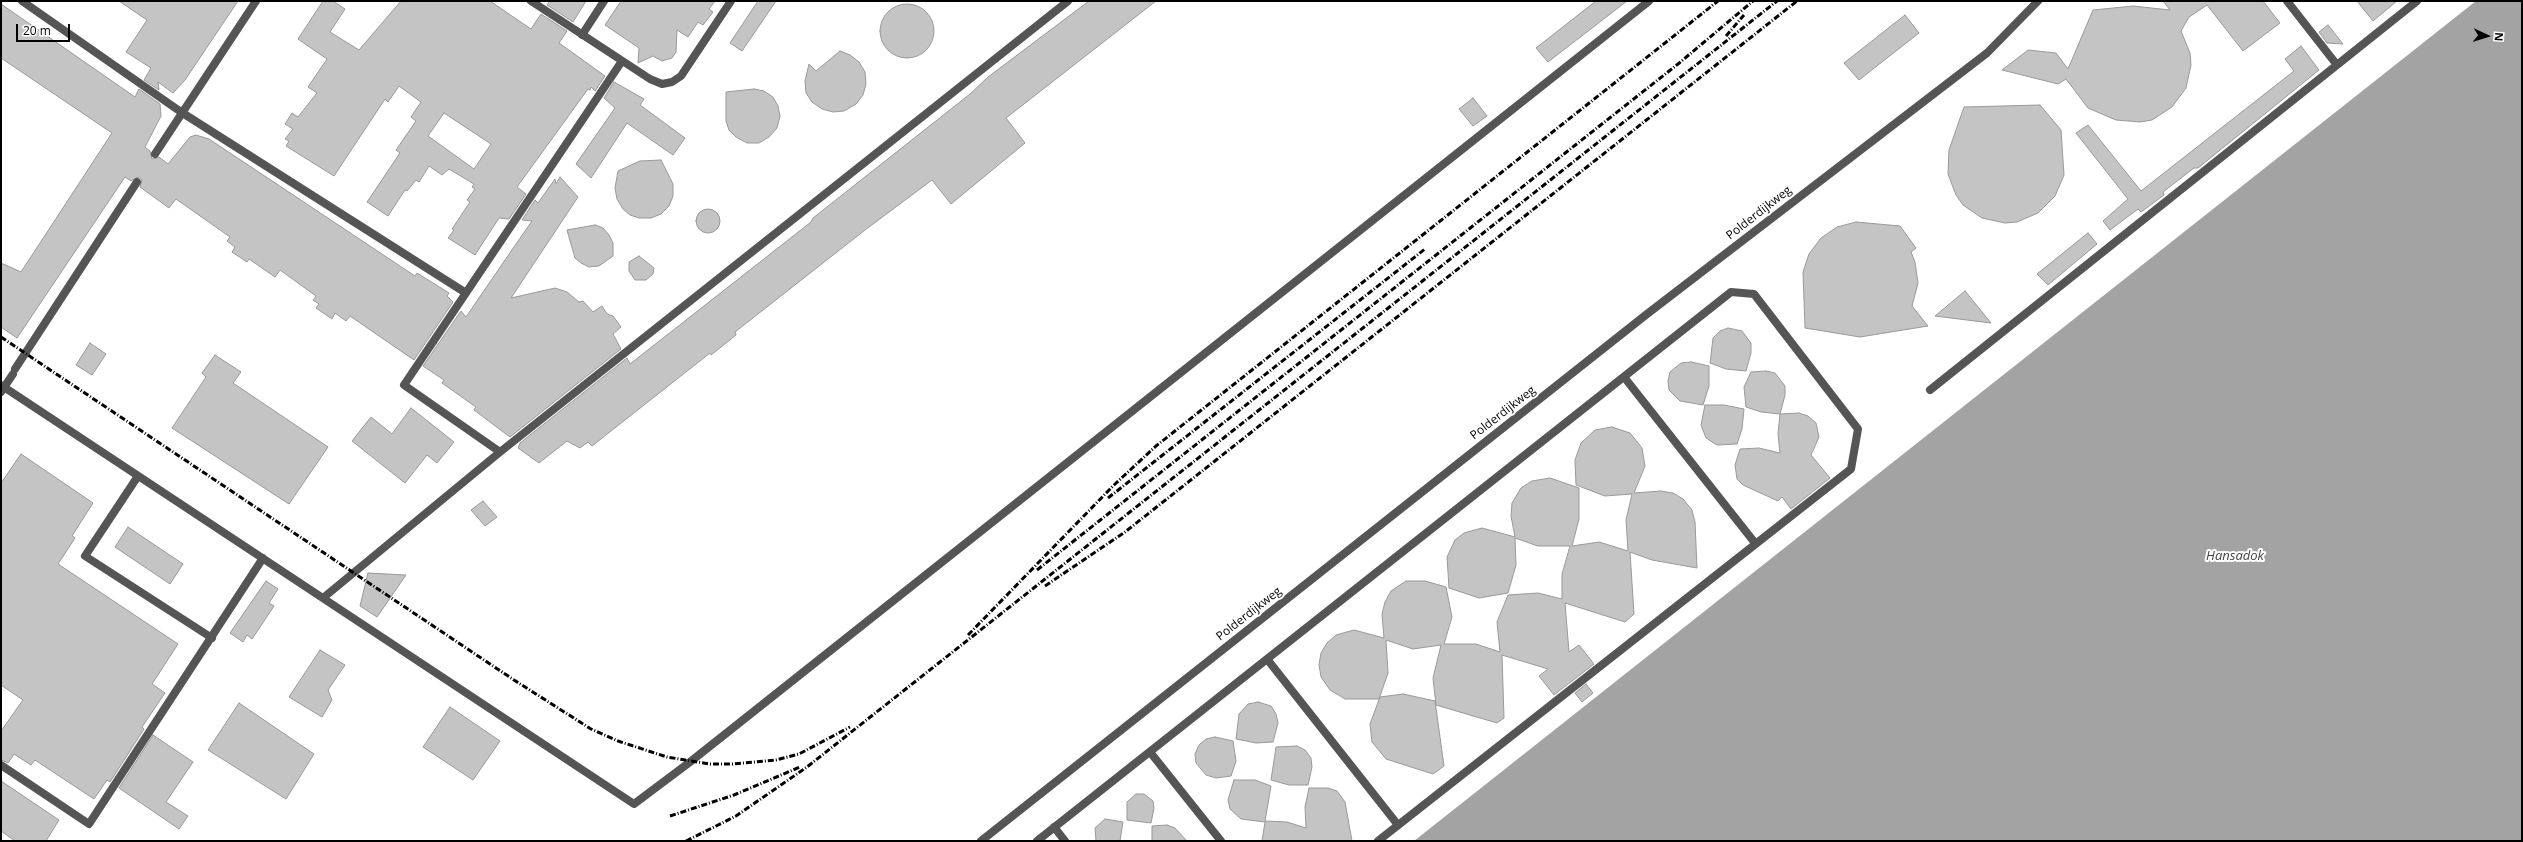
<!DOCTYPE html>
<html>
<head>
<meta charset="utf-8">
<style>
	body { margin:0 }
	#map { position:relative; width:2523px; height:842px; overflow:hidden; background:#fff; font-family:"Open Sans",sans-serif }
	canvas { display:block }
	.frame { position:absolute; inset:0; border:2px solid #000; pointer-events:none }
	.north { position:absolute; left:2467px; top:16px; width:40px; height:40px; -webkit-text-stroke:3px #fff; paint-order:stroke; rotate:94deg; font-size:11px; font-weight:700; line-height:16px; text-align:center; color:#000 }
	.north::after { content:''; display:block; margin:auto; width:14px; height:18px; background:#000; clip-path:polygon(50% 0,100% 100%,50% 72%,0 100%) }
	.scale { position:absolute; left:16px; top:24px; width:54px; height:18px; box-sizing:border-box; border:2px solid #000; border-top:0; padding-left:5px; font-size:12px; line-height:14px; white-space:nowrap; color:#000; -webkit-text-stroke:3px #fff; paint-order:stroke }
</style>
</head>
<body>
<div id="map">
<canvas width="2523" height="842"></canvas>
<div class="frame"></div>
<div class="north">N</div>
<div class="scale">20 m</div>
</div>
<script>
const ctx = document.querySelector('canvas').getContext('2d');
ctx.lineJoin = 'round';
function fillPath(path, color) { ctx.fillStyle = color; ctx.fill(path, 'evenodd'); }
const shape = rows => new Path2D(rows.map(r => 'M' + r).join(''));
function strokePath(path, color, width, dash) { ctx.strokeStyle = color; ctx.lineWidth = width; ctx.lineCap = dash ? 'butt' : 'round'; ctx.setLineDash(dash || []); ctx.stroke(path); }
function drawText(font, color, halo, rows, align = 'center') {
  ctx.font = font + ' "Open Sans",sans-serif'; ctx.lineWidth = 4; ctx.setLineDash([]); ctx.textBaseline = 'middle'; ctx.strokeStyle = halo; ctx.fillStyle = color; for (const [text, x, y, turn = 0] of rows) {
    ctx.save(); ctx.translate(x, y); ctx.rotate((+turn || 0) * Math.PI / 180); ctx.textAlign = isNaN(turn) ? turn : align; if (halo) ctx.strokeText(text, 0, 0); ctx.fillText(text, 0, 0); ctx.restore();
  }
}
const water = shape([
	[2476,1,2522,1,2522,841,1414,841]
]);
const building = shape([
	[119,1,238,1,185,80,173,93,158,82,159,90,144,80,151,68,126,52,147,20,119,1],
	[323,1,333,1,345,9,330,32,359,50,401,1,490,1,531,29,541,14,567,31,559,43,605,76,595,91,591,87,590,90,588,89,517,187,526,194,509,219,499,218,475,255,448,238,454,230,452,229,470,202,467,200,475,189,472,187,474,184,449,169,442,175,429,166,419,182,416,180,407,191,405,190,388,216,367,202,400,153,396,150,416,121,411,117,421,102,399,86,388,102,385,99,334,176,286,146,289,141,285,139,293,129,285,124,292,113,298,117,317,93,308,87,327,59,298,39,323,1],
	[444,113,491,144,474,169,428,136,444,113],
	[550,1,586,1,573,22,547,5,550,1],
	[621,1,715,1,709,9,713,12,703,25,698,22,688,37,677,30,676,52,672,58,662,61,653,56,638,63,639,48,605,25,621,1],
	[758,1,776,1,742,51,730,43,758,1],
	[1089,1,1156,1,1006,118,1025,143,951,204,932,180,865,230,735,332,736,335,711,355,710,353,592,446,588,442,580,448,567,441,539,463,518,448,520,443,627,358,630,364,811,222,813,218,970,94,988,77,1089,1],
	[1596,1,1627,1,1548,62,1536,48,1596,1],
	[2163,1,2263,1,2280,23,2243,51,2207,5,2189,17,2181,31,2190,53,2191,65,2186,88,2172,107,2152,120,2140,122,2116,120,2088,108,2066,79,2058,84,2002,70,2028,50,2056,53,2068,69,2093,10,2133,6,2170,10,2163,1],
	[2357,1,2397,1,2373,21,2357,1],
	'880 31a27 27 0 1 1 54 0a27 27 0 1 1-54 0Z',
	[1,4,135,97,139,89,160,104,161,116,145,147,150,151,152,159,159,157,168,164,190,137,196,135,209,139,415,276,417,273,449,293,447,296,453,302,414,360,350,316,346,321,335,313,332,319,316,308,319,304,313,300,316,296,280,270,275,277,249,259,247,262,232,252,235,247,227,241,230,237,176,199,169,208,140,187,142,180,138,177,131,181,125,177,17,338,1,327,1,263,21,272,112,133,1,58,1,4],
	[1905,15,1919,33,1859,80,1844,63,1905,15],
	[2328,25,2343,44,2327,43,2319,32,2328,25],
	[2301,46,2319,70,2198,168,2194,168,2163,192,2164,195,2141,212,2138,209,2110,230,2103,221,2128,199,2076,133,2088,125,2141,191,2294,71,2285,59,2301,46],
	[840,51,850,55,859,62,865,72,866,84,863,95,856,104,844,111,833,112,822,109,812,102,806,93,805,81,809,64,816,71,840,51],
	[614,82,644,99,640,105,685,138,673,155,627,123,591,178,576,164,615,108,604,98,614,82],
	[754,89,764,91,773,97,778,106,780,116,777,128,769,137,759,143,747,143,736,137,729,130,726,121,726,92,754,89],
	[1473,98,1487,116,1473,126,1459,109,1473,98],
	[2040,105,2061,130,2064,175,2055,196,2038,213,2017,222,2005,223,1982,218,1963,205,1956,195,1948,174,1949,150,1964,107,2040,105],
	[661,160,673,184,673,196,669,206,661,214,651,218,639,218,630,215,623,209,617,199,615,188,618,171,640,161,661,160],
	[560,177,578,197,511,298,555,288,567,292,579,302,583,301,593,312,602,306,607,314,613,316,621,327,613,334,621,349,510,437,474,410,476,407,442,383,444,380,423,366,461,311,466,317,516,244,532,221,522,220,535,200,538,203,555,179,556,184,560,177],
	'696 221a12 12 0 1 1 24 0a12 12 0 1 1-24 0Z',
	[1856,222,1900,226,1916,248,1911,252,1915,262,1918,283,1912,306,1928,326,1860,337,1805,328,1803,272,1809,254,1821,238,1837,227,1856,222],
	[595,225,603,228,609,235,613,243,613,256,599,266,589,267,581,263,575,258,567,230,595,225],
	[2088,233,2097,244,2048,285,2037,274,2088,233],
	[639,256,654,268,653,274,646,280,635,280,629,271,629,262,639,256],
	[1965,291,1991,323,1935,316,1965,291],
	[1728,328,1742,331,1751,343,1751,353,1746,371,1726,369,1710,363,1713,338,1720,331,1728,328],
	[90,343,106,354,92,375,76,365,90,343],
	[215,355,241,372,233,383,328,447,289,504,172,428,206,377,202,373,215,355],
	[1691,362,1709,366,1709,386,1703,405,1680,401,1669,390,1668,381,1670,372,1681,363,1691,362],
	[1766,371,1775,373,1785,386,1785,395,1780,414,1761,412,1746,407,1744,387,1751,372,1766,371],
	[1705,405,1724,405,1744,409,1742,429,1737,444,1717,445,1706,438,1701,425,1705,405],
	[411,408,454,442,437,463,427,455,405,483,352,441,371,417,392,434,411,408],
	[1799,413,1808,416,1816,423,1819,437,1811,455,1830,478,1791,509,1782,497,1778,501,1743,485,1737,479,1735,465,1740,449,1759,448,1780,453,1778,434,1780,414,1799,413],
	[1612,427,1630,433,1642,448,1645,466,1634,493,1661,491,1673,493,1683,499,1692,510,1695,522,1697,568,1652,560,1630,552,1634,614,1625,622,1565,603,1569,652,1579,645,1594,664,1554,695,1539,676,1548,669,1502,655,1504,718,1497,723,1436,705,1433,678,1441,645,1413,649,1386,640,1388,673,1379,699,1345,699,1330,690,1321,677,1319,665,1321,653,1327,643,1336,635,1354,630,1384,638,1382,614,1385,602,1391,591,1406,581,1425,581,1446,587,1452,617,1444,644,1476,644,1500,652,1497,622,1508,595,1538,593,1562,599,1562,574,1570,546,1538,546,1515,538,1516,565,1508,593,1479,598,1449,588,1447,557,1455,540,1464,533,1482,528,1515,537,1511,516,1512,503,1521,488,1532,481,1550,478,1579,488,1579,519,1572,546,1599,542,1628,551,1626,520,1632,494,1605,496,1576,485,1575,460,1581,443,1595,430,1612,427],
	[21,454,93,503,72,536,75,538,58,564,178,644,152,684,165,693,142,727,144,729,110,782,107,780,94,799,35,760,31,765,14,754,8,763,1,760,1,731,23,700,1,685,1,483,21,454],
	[483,501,497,517,485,526,471,510,483,501],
	[128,527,183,564,170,584,115,547,128,527],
	[368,573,406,575,377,617,360,606,368,573],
	[266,581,278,589,269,603,274,606,252,639,247,635,243,642,230,633,266,581],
	[320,650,345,665,328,690,332,700,322,717,289,697,320,650],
	[1586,684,1593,693,1582,702,1575,693,1586,684],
	[1403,694,1435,701,1444,766,1433,774,1386,759,1372,742,1370,724,1380,697,1403,694],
	[1258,702,1271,706,1276,714,1278,723,1273,742,1256,743,1236,739,1239,714,1248,704,1258,702],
	[239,703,314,754,286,799,208,750,239,703],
	[450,707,500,741,473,780,423,747,450,707],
	[153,735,193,762,166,802,188,816,179,829,119,788,153,735],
	[1215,737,1233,741,1236,761,1231,776,1216,778,1206,775,1196,763,1195,754,1199,745,1206,739,1215,737],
	[1297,746,1305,750,1311,758,1312,767,1308,785,1289,785,1271,780,1276,747,1297,746],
	[1234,780,1255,780,1271,786,1265,821,1287,822,1306,828,1305,807,1309,788,1328,788,1337,791,1345,802,1352,841,1262,841,1265,822,1241,819,1230,809,1228,800,1234,780],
	[1,781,59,820,46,841,15,841,1,831,1,781],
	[1136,794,1144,794,1153,801,1154,808,1151,823,1127,820,1127,802,1136,794],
	[1105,819,1123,822,1120,841,1096,841,1095,828,1105,819],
	[1167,825,1175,828,1187,841,1152,841,1152,826,1167,825]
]);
const lane = shape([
	[22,1,181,112,466,293],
	[531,1,650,79,662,84,672,82,681,76,731,1],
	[2287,1,2337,65],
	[582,35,604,1],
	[155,154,256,1],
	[15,369,137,182],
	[1624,377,1755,543],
	[1,385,634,804,690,762,1649,1],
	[1930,390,2417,1],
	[1,392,13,374],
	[500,452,404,385,622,61],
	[138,476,85,556,212,638],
	[323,598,500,452,1068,1],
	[1267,659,1398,825],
	[1150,752,1221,841],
	[1,765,89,824,263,558],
	[1054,827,1065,841],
	[1037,841,1731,292,1754,294,1858,429,1851,469,1378,841]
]);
const street = shape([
	[981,841,1647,314,1987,53,2038,1]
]);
const rail = shape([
	[1726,36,1744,15],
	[1,337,514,680,591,729,618,741,667,757,710,764,732,764,776,760,799,754,850,727],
	[1108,498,1425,249],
	[1037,570,1678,64,1753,1],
	[1045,586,1125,532,1797,1],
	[968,635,1113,486,1156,446,1718,1],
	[670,816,734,795,800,767],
	[686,841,736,816,807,767,1777,1]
]);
const streetNames = [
	["Polderdijkweg",1759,213,-38],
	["Polderdijkweg",1503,413,-38],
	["Polderdijkweg",1249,614,-38]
];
const waterNames = [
	["Hansadok",2235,556]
];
fillPath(water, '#a3a3a3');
fillPath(building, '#c4c4c4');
strokePath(building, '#999', 1);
strokePath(lane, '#555', 8);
strokePath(street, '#555', 8);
strokePath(rail, '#000', 3, [6, 2, 1, 2]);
drawText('12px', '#000', '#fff', streetNames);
drawText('italic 13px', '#444', '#fff', waterNames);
</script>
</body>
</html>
